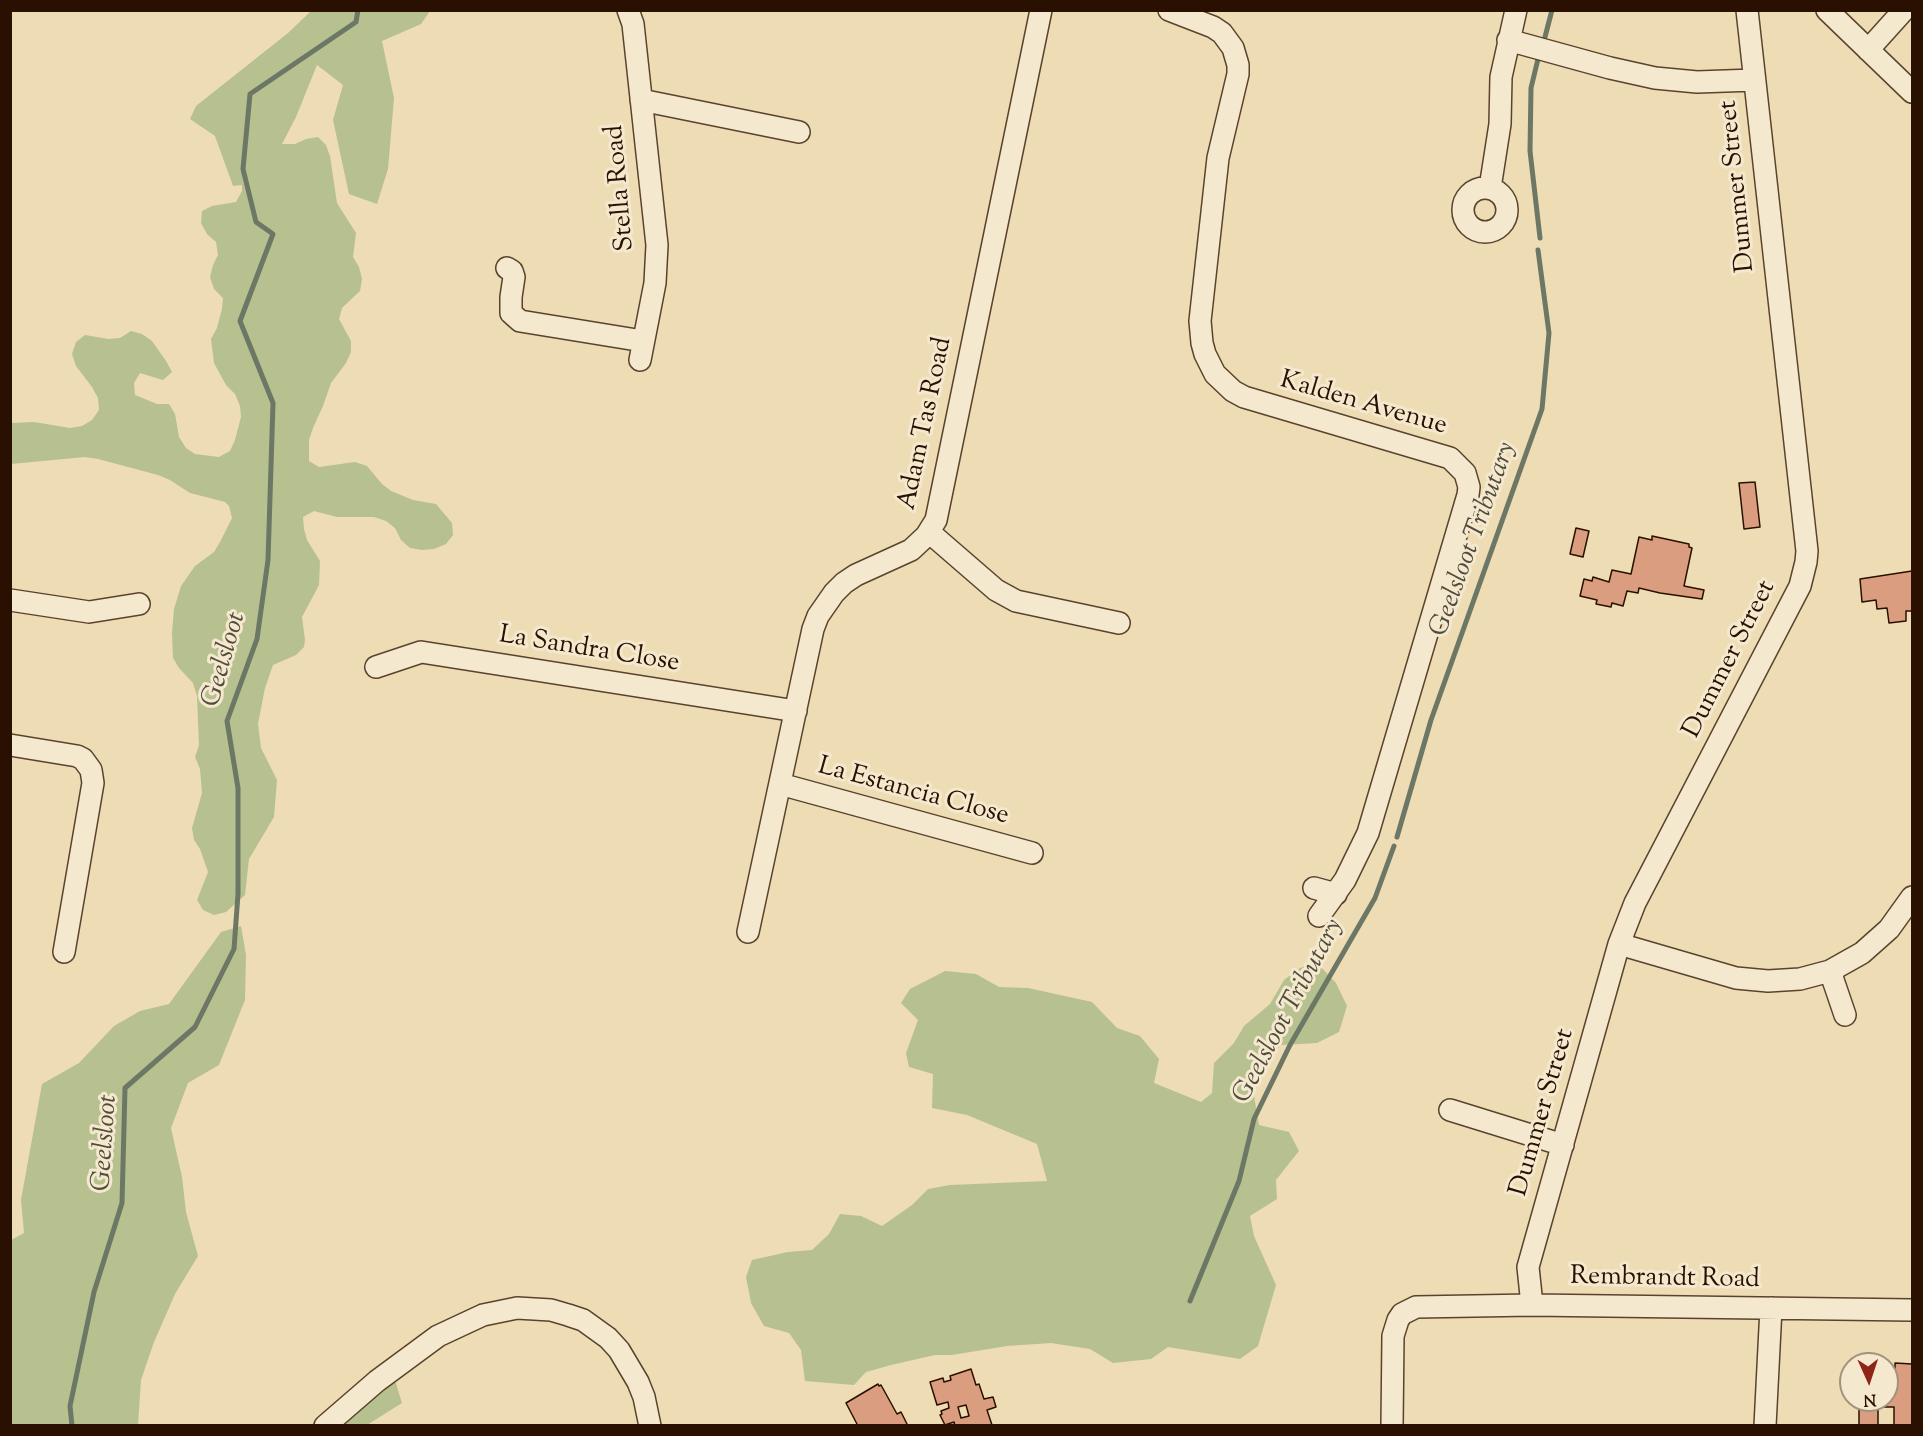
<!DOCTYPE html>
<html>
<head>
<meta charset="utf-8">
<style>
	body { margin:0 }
	#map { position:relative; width:1923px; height:1436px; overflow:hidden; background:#eedcb4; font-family:"Sorts Mill Goudy",serif }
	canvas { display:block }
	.frame { position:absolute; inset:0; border:12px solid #291000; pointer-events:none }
	.north { position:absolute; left:1839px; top:1352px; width:60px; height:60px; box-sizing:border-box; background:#f4e8ce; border:2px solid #a3927c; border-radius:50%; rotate:177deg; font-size:16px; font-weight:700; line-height:24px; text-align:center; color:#291000 }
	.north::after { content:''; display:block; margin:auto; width:21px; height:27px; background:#8f2418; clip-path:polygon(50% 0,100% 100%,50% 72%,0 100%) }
</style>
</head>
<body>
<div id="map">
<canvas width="1923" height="1436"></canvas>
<div class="frame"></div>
<div class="north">N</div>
</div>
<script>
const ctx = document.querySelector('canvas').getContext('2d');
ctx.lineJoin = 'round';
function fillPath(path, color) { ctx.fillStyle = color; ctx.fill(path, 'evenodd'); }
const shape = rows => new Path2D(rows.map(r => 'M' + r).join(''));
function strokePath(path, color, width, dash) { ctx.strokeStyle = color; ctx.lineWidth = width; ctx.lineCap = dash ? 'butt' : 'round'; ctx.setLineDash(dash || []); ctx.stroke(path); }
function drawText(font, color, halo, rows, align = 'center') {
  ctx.font = font + ' "Sorts Mill Goudy",serif'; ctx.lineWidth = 6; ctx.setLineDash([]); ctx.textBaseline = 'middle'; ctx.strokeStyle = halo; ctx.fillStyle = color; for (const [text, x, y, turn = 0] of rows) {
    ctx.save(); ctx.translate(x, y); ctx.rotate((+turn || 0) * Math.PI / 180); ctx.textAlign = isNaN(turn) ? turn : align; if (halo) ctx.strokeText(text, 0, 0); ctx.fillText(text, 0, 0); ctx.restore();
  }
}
const green = shape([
	[311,11,430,11,421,24,382,41,394,98,388,169,377,204,349,194,333,120,343,85,317,65,296,117,282,144,295,144,306,139,318,137,326,145,330,156,337,203,356,233,353,257,359,267,362,279,360,291,342,308,339,319,351,341,351,352,346,363,331,383,323,406,313,428,309,440,309,461,319,467,355,462,367,466,382,484,391,491,413,500,436,504,452,523,453,535,446,544,434,549,422,550,410,548,401,540,395,528,386,521,374,517,337,517,314,511,303,517,304,529,307,540,320,561,319,585,302,617,305,640,304,647,296,655,273,665,265,688,258,724,261,748,277,780,274,817,249,859,245,895,226,912,214,915,203,910,197,900,208,872,200,849,194,840,192,828,202,793,200,769,195,757,199,745,197,696,193,683,179,668,173,658,172,633,174,609,181,586,195,566,214,552,220,542,232,518,229,506,225,502,190,493,170,480,158,475,98,459,85,457,11,464,11,423,34,422,70,428,82,426,92,420,99,410,98,398,92,387,76,366,72,354,76,342,85,335,108,339,120,338,131,331,142,334,152,341,166,361,172,372,163,380,140,373,134,383,135,395,157,404,169,404,175,414,179,437,186,448,195,454,219,457,230,451,235,440,241,417,240,406,235,394,226,385,214,363,211,339,217,328,222,309,223,298,214,289,210,277,213,265,218,255,216,242,207,234,201,223,202,211,212,206,236,202,242,191,242,185,233,186,215,136,190,119,196,106,288,33],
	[241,926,246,955,245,1000,219,1065,188,1083,171,1128,182,1177,186,1212,198,1256,175,1294,154,1342,141,1380,138,1425,11,1425,11,1240,24,1233,21,1200,42,1084,79,1063,114,1026,140,1011,169,1004,221,932],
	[1317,963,1336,983,1347,1006,1339,1032,1317,1043,1281,1045,1262,1066,1254,1096,1259,1125,1289,1132,1299,1151,1276,1180,1277,1199,1250,1216,1254,1236,1276,1285,1258,1346,1240,1359,1168,1347,1151,1359,1113,1363,1090,1349,1051,1343,1007,1346,952,1355,935,1355,891,1365,866,1372,854,1385,805,1381,801,1350,789,1333,764,1326,751,1303,746,1277,752,1260,788,1252,812,1250,829,1234,840,1214,861,1216,882,1226,912,1205,928,1189,950,1185,1047,1181,1037,1144,967,1115,932,1108,933,1074,909,1067,906,1053,918,1020,901,1003,910,989,945,971,976,974,999,987,1028,988,1092,1002,1117,1028,1140,1036,1159,1059,1154,1083,1201,1102,1212,1093,1214,1063,1234,1043,1244,1026,1270,1004,1284,980,1300,968],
	[394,1377,402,1403,367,1425,334,1426]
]);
const stream = shape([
	[1545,37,1552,10],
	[1538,59,1531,88,1530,151,1540,238],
	[1397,837,1431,720,1542,409,1549,333,1538,250],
	[1190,1301,1239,1181,1254,1119,1290,1045,1375,898,1394,846],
	[72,1426,70,1406,94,1292,122,1203,125,1088,195,1027,234,949,238,894,238,788,227,721,257,639,268,560,273,403,240,321,273,234,256,222,243,169,250,94,356,22,358,10]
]);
const building = shape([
	[1755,482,1760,527,1744,529,1739,483,1755,482],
	[1576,528,1589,531,1583,557,1570,554,1576,528],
	[1652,536,1689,544,1689,547,1692,548,1684,586,1704,590,1702,599,1660,593,1639,588,1638,593,1627,591,1623,606,1612,603,1611,607,1596,604,1597,600,1580,596,1584,579,1592,581,1593,577,1609,582,1612,570,1631,574,1639,537,1652,540,1652,536],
	[1912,571,1912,611,1906,611,1906,621,1889,623,1887,608,1877,609,1876,600,1862,602,1860,579,1912,571],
	[1895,1363,1912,1364,1912,1426,1894,1426,1894,1407,1878,1407,1878,1426,1859,1426,1859,1400,1887,1400,1887,1388,1895,1388,1895,1363],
	[971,1369,976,1385,979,1384,984,1399,993,1397,996,1407,987,1410,992,1425,955,1426,954,1422,945,1425,940,1415,942,1414,941,1411,949,1408,948,1402,937,1405,930,1382,943,1378,944,1382,951,1380,950,1376,971,1369],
	[966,1405,969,1416,961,1418,958,1407,966,1405],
	[878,1384,879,1386,881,1385,897,1414,901,1412,908,1426,858,1426,846,1403,878,1384]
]);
const minor = shape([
	[628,10,633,24,657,245,655,283,640,360],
	[1169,10,1213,27,1222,33,1233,48,1238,65,1238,74,1218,158,1200,321,1202,343,1205,354,1215,374,1233,391,1244,397,1450,458,1465,473,1469,487,1468,495,1368,833,1345,880,1319,916],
	[1827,10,1912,92],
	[1508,40,1610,68,1655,78,1697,82,1754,80],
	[1868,50,1904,10],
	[641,100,799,132],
	[1490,188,1500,124,1501,77,1516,10],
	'1463 210a22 22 0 1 1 44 0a22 22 0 1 1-44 0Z',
	[507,268,512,271,514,277,511,297,511,313,520,321,643,341],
	[929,532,996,590,1016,601,1119,623],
	[10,600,89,612,139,604],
	[376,667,421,652,796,711],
	[10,745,77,756,83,759,91,770,93,783,64,952],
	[780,784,1032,853],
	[1314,888,1336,894],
	[748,932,813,629,818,616,834,593,844,583,856,575,911,550,926,536,936,520,1041,10],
	[1619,944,1736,978,1768,981,1800,979,1830,971,1862,953,1889,929,1912,897],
	[1830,971,1845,1015],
	[1450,1110,1563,1145],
	[1532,1305,1528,1267,1619,944,1635,903,1800,586,1806,562,1807,551,1747,10],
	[325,1426,377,1381,438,1336,483,1315,517,1308,551,1310,568,1315,583,1320,608,1338,619,1350,638,1382,644,1397,650,1426],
	[1392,1426,1393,1336,1398,1320,1402,1314,1416,1307,1532,1305,1912,1310],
	[1765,1426,1771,1308]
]);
const streetNames = [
	["Dummer Street",1739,186,-96],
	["Stella Road",622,188,-95],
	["Kalden Avenue",1363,405,16],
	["Adam Tas Road",927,424,-78],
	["La Sandra Close",589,651,9],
	["Dummer Street",1731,660,-63],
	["La Estancia Close",913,793,15],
	["Dummer Street",1544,1113,-74],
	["Rembrandt Road",1665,1280,1]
];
const waterNames = [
	["Geelsloot Tributary",1475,540,-70],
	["Geelsloot",226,660,-74],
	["Geelsloot Tributary",1290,1012,-62],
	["Geelsloot",107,1143,-86]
];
fillPath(green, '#b6c18f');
strokePath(stream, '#6d7766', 5);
fillPath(building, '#db9d7f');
strokePath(building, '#291000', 1.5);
strokePath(minor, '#5a432d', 24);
strokePath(minor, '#f4e8ce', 21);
drawText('26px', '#291000', '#f4e8ce', streetNames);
drawText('italic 27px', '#514c3c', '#f4e8ce', waterNames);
</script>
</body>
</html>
